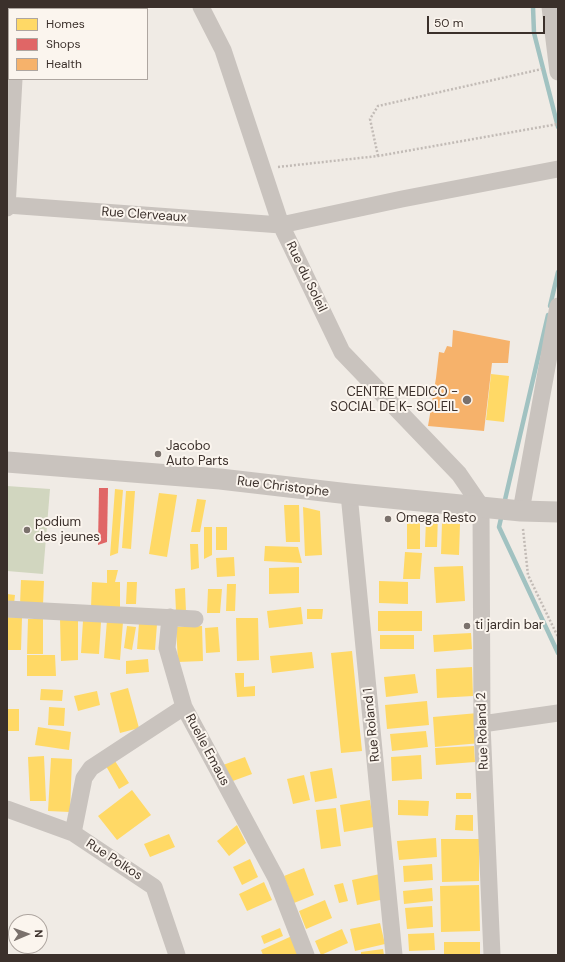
<!DOCTYPE html>
<html>
<head>
<meta charset="utf-8">
<style>
	body { margin:0 }
	#map { position:relative; width:565px; height:962px; overflow:hidden; background:#f0ebe5; font-family:"DM Sans",sans-serif }
	canvas { display:block }
	.frame { position:absolute; inset:0; border:8px solid #3b302b; pointer-events:none }
	.legend { position:absolute; left:8px; top:8px; width:140px; height:72px; box-sizing:border-box; background:#fbf5ee; border:1px solid #aea6a0; margin:0; padding:5px 7px; list-style:none; font-size:12px; color:#3b302b }
	.legend li { display:flex; align-items:center; gap:8px; height:20px }
	.legend b { width:20px; border:1px solid #aea6a0 }
	.north { position:absolute; left:8px; top:914px; width:40px; height:40px; box-sizing:border-box; background:#fbf5ee; border:1px solid #aea6a0; border-radius:50%; rotate:88deg; font-size:11px; font-weight:700; line-height:16px; text-align:center; color:#3b302b }
	.north::after { content:''; display:block; margin:auto; width:14px; height:18px; background:#7a716c; clip-path:polygon(50% 0,100% 100%,50% 72%,0 100%) }
	.scale { position:absolute; left:427px; top:16px; width:118px; height:18px; box-sizing:border-box; border:2px solid #3b302b; border-top:0; padding-left:5px; font-size:12px; line-height:14px; white-space:nowrap; color:#3b302b; -webkit-text-stroke:3px #fbf5ee; paint-order:stroke }
</style>
</head>
<body>
<div id="map">
<canvas width="565" height="962"></canvas>
<div class="frame"></div>
<ul class="legend">
<li><b style="height:11px;background:#ffd966"></b>Homes</li>
<li><b style="height:11px;background:#e06666"></b>Shops</li>
<li><b style="height:11px;background:#f6b26b"></b>Health</li>
</ul>
<div class="north">N</div>
<div class="scale">50 m</div>
</div>
<script>
const ctx = document.querySelector('canvas').getContext('2d');
ctx.lineJoin = 'round';
function fillPath(path, color) { ctx.fillStyle = color; ctx.fill(path, 'evenodd'); }
const shape = rows => new Path2D(rows.map(r => 'M' + r).join(''));
function strokePath(path, color, width, dash) { ctx.strokeStyle = color; ctx.lineWidth = width; ctx.lineCap = dash ? 'butt' : 'round'; ctx.setLineDash(dash || []); ctx.stroke(path); }
function drawText(font, color, halo, rows, align = 'center') {
  ctx.font = font + ' "DM Sans",sans-serif'; ctx.lineWidth = 4; ctx.setLineDash([]); ctx.textBaseline = 'middle'; ctx.strokeStyle = halo; ctx.fillStyle = color; for (const [text, x, y, turn = 0] of rows) {
    ctx.save(); ctx.translate(x, y); ctx.rotate((+turn || 0) * Math.PI / 180); ctx.textAlign = isNaN(turn) ? turn : align; if (halo) ctx.strokeText(text, 0, 0); ctx.fillText(text, 0, 0); ctx.restore();
  }
}
const green = shape([
	[7,486,50,489,43,574,7,571]
]);
const homes = shape([
	[491,374,509,376,504,422,486,420],
	[115,489,123,490,118,553,110,556],
	[126,491,135,491,131,549,122,548],
	[159,493,177,495,167,557,149,554],
	[197,499,206,500,200,532,191,532],
	[284,505,299,505,300,542,286,542],
	[303,507,320,511,322,555,305,556],
	[413,515,420,516,420,549,407,549,407,519,413,521],
	[432,515,438,515,437,547,425,547,426,519,432,519],
	[443,516,449,516,449,521,443,521],
	[442,523,460,524,459,555,441,554],
	[204,527,212,527,212,555,204,559],
	[216,527,227,527,227,550,216,550],
	[190,544,198,544,199,568,191,570],
	[265,546,298,547,302,563,264,561],
	[405,552,422,553,420,579,403,579],
	[234,557,235,576,217,577,216,558],
	[463,566,465,601,436,603,434,567],
	[299,567,299,593,269,594,269,568],
	[107,570,118,570,115,582,120,582,120,607,91,607,92,582,107,583],
	[21,580,44,581,43,605,20,605],
	[379,581,408,582,408,604,379,603],
	[127,582,137,582,136,604,126,604],
	[227,584,236,584,235,611,226,611],
	[185,588,186,612,176,612,175,589],
	[208,589,222,589,220,613,207,613],
	[7,594,15,595,14,604,7,604],
	[301,607,303,624,269,628,267,611],
	[307,609,323,609,322,619,307,619],
	[378,611,422,611,422,631,378,631],
	[7,617,22,618,21,650,7,650],
	[236,618,258,618,259,660,237,661],
	[28,619,43,619,43,654,27,654],
	[60,619,78,619,78,660,61,661],
	[107,620,123,622,120,660,104,658],
	[83,621,101,622,99,654,81,653],
	[139,623,157,624,155,650,137,649],
	[127,626,136,627,132,650,124,648],
	[202,626,203,661,178,662,176,627],
	[218,627,220,652,206,653,205,628],
	[471,633,472,649,434,652,433,635],
	[380,635,414,635,414,649,380,649],
	[352,651,362,751,341,753,331,653],
	[312,652,314,668,272,673,270,656],
	[27,655,55,655,56,676,27,676],
	[148,659,149,672,126,674,126,661],
	[472,667,473,696,437,698,436,669],
	[235,673,244,673,244,687,255,686,255,696,237,697],
	[415,674,418,693,386,697,384,677],
	[128,688,139,728,120,733,110,693],
	[41,689,63,690,62,701,40,700],
	[97,691,100,705,78,711,74,696],
	[427,701,429,725,387,729,385,705],
	[49,707,65,708,64,726,48,725],
	[7,709,19,709,19,731,7,731],
	[478,713,481,743,435,747,433,717],
	[38,727,71,732,69,750,35,745],
	[426,731,428,747,392,751,390,734],
	[474,746,475,762,436,765,435,748],
	[421,755,422,779,392,781,391,757],
	[44,756,46,801,30,801,28,757],
	[245,757,252,774,230,782,223,765],
	[51,758,72,759,70,812,48,811],
	[115,761,129,783,119,789,106,766],
	[332,768,337,798,315,802,310,772],
	[304,775,310,800,293,804,287,779],
	[132,790,151,815,117,840,98,816],
	[456,793,471,793,471,799,456,799],
	[370,800,374,827,344,832,340,805],
	[398,800,429,801,428,816,398,815],
	[336,808,341,846,321,849,316,810],
	[456,815,473,815,473,831,455,830],
	[237,825,246,843,229,856,217,841],
	[169,834,175,847,150,857,144,844],
	[436,838,437,857,399,860,397,841],
	[441,839,479,839,479,881,442,882],
	[250,859,258,877,242,885,233,867],
	[432,864,433,880,404,882,403,866],
	[304,868,314,895,294,903,284,876],
	[380,874,385,899,357,905,352,880],
	[264,882,272,900,247,911,239,894],
	[343,883,348,901,339,903,334,885],
	[479,885,480,931,441,932,440,886],
	[432,888,433,901,404,904,403,891],
	[325,900,332,918,306,929,299,911],
	[432,906,433,927,407,929,405,908],
	[380,923,385,944,355,951,350,929],
	[280,928,283,936,264,944,261,936],
	[342,929,348,943,321,955,315,941],
	[434,933,435,950,409,951,408,934],
	[292,936,300,955,263,955,261,950],
	[444,942,480,942,480,955,444,955],
	[383,949,384,955,361,955,361,952]
]);
const shops = shape([
	[99,488,108,488,107,542,98,545]
]);
const health = shape([
	[453,330,510,341,508,363,492,363,484,431,428,426,436,378,439,352,444,353,447,346,452,347]
]);
const stream = shape([
	[533,7,534,33,558,127],
	[550,306,558,272],
	[504,504,548,315],
	[502,514,499,527,558,653]
]);
const path = shape([
	[378,156,370,119,378,106,542,69],
	[278,167,378,156,558,124],
	[523,529,528,575,558,637]
]);
const minor = shape([
	[201,7,223,50,281,225,342,352,459,474,481,506,482,724,492,955],
	[550,7,558,72],
	[18,9,19,7],
	[7,205,281,225,402,199,558,169],
	[7,208,14,79],
	[349,494,394,955],
	[521,511,558,306],
	[7,609,195,619],
	[170,617,167,648,184,707],
	[482,724,558,713],
	[7,809,73,833,154,887,177,955],
	[73,833,84,778,91,768,184,707,276,878,306,955]
]);
const tertiary = shape([
	[7,462,220,479,349,494,521,511,558,512]
]);
const markers = [
	[467,400,5,"#7a716c"],
	[158,454,4,"#7a716c"],
	[388,519,4,"#7a716c"],
	[27,530,4,"#7a716c"],
	[467,626,4,"#7a716c"]
];
const streetNames = [
	["Rue Clerveaux",144,215,4],
	["Rue du Soleil",306,277,64],
	["Rue Christophe",283,487,7],
	["Rue Roland 1",372,725,-96],
	["Rue Roland 2",483,731,-92],
	["Ruelle Emaus",207,750,62],
	["Rue Polkos",114,860,33]
];
const poiNames = [
	["CENTRE MEDICO -",458,393,"right"],
	["SOCIAL DE K- SOLEIL",458,408,"right"],
	["Jacobo",166,447],
	["Auto Parts",166,462],
	["Omega Resto",396,519],
	["podium",35,523],
	["des jeunes",35,538],
	["ti jardin bar",475,626]
];
fillPath(green, '#d1d6bf');
fillPath(homes, '#ffd966');
fillPath(shops, '#e06666');
fillPath(health, '#f6b26b');
strokePath(stream, '#a1c2c1', 4.5);
strokePath(path, '#c2bbb6', 2.5, [2, 2]);
strokePath(minor, '#c9c3be', 17);
strokePath(tertiary, '#c9c3be', 21);
for (const [x, y, r, color] of markers) { const dot = new Path2D(); dot.arc(x, y, r, 0, 2 * Math.PI); ctx.fillStyle = color; ctx.fill(dot); strokePath(dot, '#fbf5ee', 1.5); }
drawText('13px', '#3b302b', '#fbf5ee', streetNames);
drawText('13px', '#3b302b', '#fbf5ee', poiNames, 'left');
</script>
</body>
</html>
